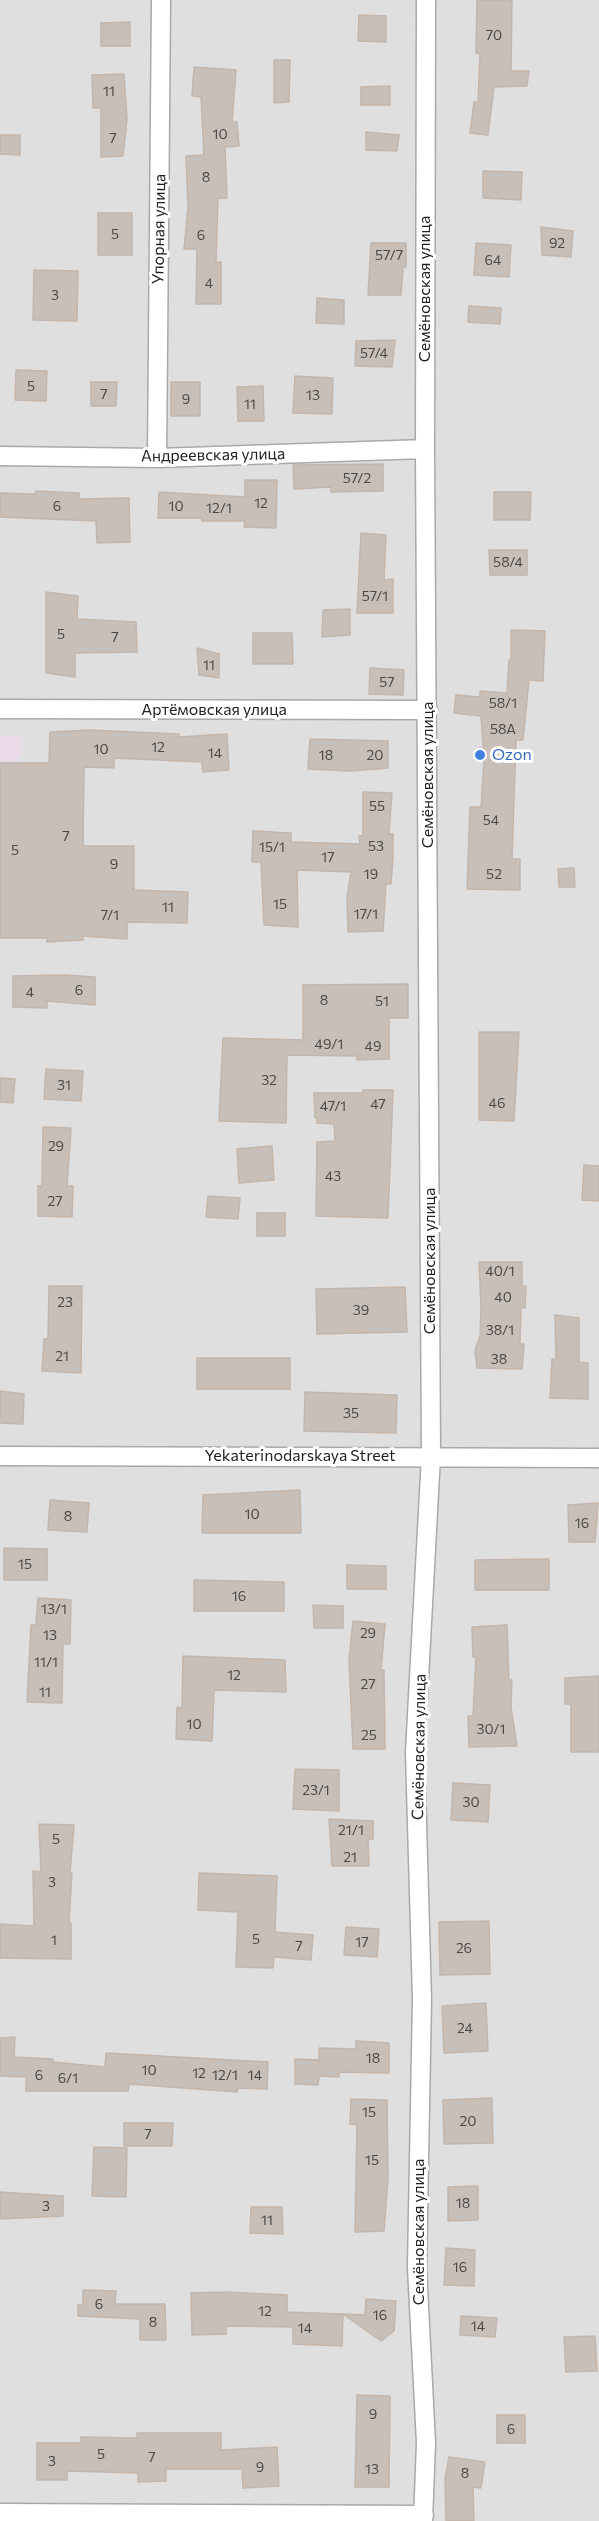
<!DOCTYPE html>
<html>
<head>
<meta charset="utf-8">
<style>
	body { margin:0 }
	canvas { display:block; background:#f2efe9 }
</style>
</head>
<body>
<canvas width="599" height="2521"></canvas>
<script>
const ctx = document.querySelector('canvas').getContext('2d');
ctx.lineJoin = 'round';
function fillPath(path, color) { ctx.fillStyle = color; ctx.fill(path, 'evenodd'); }
const shape = rows => new Path2D(rows.map(r => 'M' + r).join(''));
function strokePath(path, color, width, dash) { ctx.strokeStyle = color; ctx.lineWidth = width; ctx.lineCap = dash ? 'butt' : 'round'; ctx.setLineDash(dash || []); ctx.stroke(path); }
function drawText(font, color, halo, rows, align = 'center') {
  ctx.font = font + ' Commissioner,sans-serif'; ctx.lineWidth = 6; ctx.setLineDash([]); ctx.textBaseline = 'middle'; ctx.strokeStyle = halo; ctx.fillStyle = color; for (const [text, x, y, turn = 0] of rows) {
    ctx.save(); ctx.translate(x, y); ctx.rotate((+turn || 0) * Math.PI / 180); ctx.textAlign = isNaN(turn) ? turn : align; if (halo) ctx.strokeText(text, 0, 0); ctx.fillText(text, 0, 0); ctx.restore();
  }
}
const residential = shape([
	[0,0,599,0,599,2521,0,2521]
]);
const industrial = shape([
	[0,736,23,736,22,756,18,756,18,761,0,761]
]);
const building = shape([
	[477,0,512,0,511,71,529,71,527,86,494,87,488,135,470,133,474,102,478,102,480,54,476,53,477,0],
	[359,15,386,16,386,42,358,41,359,15],
	[130,22,130,46,101,46,101,23,130,22],
	[274,60,290,60,289,102,274,103,274,60],
	[194,67,236,70,232,122,237,122,239,146,225,147,227,198,218,198,216,262,221,262,221,304,196,304,197,249,184,249,188,207,186,156,204,155,201,97,192,96,194,67],
	[124,74,127,119,123,156,101,157,101,108,93,108,92,75,124,74],
	[390,86,390,105,361,105,361,87,390,86],
	[366,132,399,135,397,151,366,150,366,132],
	[0,135,20,135,20,155,0,154,0,135],
	[483,171,522,172,521,200,483,198,483,171],
	[98,213,132,213,132,255,98,255,98,213],
	[541,227,573,231,571,257,542,255,541,227],
	[371,243,406,243,406,267,403,267,401,295,368,295,371,243],
	[476,243,511,245,509,277,474,275,476,243],
	[34,270,78,271,77,321,33,320,34,270],
	[317,298,344,300,344,324,316,323,317,298],
	[469,306,501,308,500,324,468,322,469,306],
	[395,340,392,367,355,366,356,341,395,340],
	[16,370,47,371,46,401,15,400,16,370],
	[295,376,333,378,332,414,293,413,295,376],
	[91,382,117,382,116,406,91,406,91,382],
	[171,382,200,382,200,416,171,416,171,382],
	[263,386,264,421,238,421,237,387,263,386],
	[383,464,383,491,331,492,331,487,294,489,293,465,383,464],
	[245,480,277,480,276,528,244,527,245,521,202,521,202,518,158,518,159,492,245,497,245,480],
	[36,491,79,493,79,499,129,498,130,542,97,543,96,521,0,517,0,493,35,494,36,491],
	[494,492,531,492,530,520,494,520,494,492],
	[361,533,386,535,384,580,393,579,393,613,357,613,361,533],
	[489,550,527,550,527,575,490,575,489,550],
	[46,592,78,596,77,619,136,622,137,652,75,653,75,677,46,673,46,592],
	[350,609,350,635,322,637,323,610,350,609],
	[511,630,545,631,543,681,529,680,523,740,516,740,512,859,520,859,520,890,467,889,470,807,481,807,484,759,481,716,454,713,456,695,480,697,480,691,507,693,509,660,511,660,511,630],
	[253,633,292,633,293,664,253,664,253,633],
	[197,648,219,654,219,678,199,675,197,648],
	[370,668,404,670,403,695,369,694,370,668],
	[89,730,179,734,179,737,227,734,229,770,203,772,202,762,114,758,114,768,84,767,83,846,134,846,134,890,188,892,187,923,127,922,127,939,83,936,83,940,47,942,47,938,0,938,0,763,49,763,50,732,89,730],
	[310,739,388,741,388,768,350,771,308,769,310,739],
	[363,792,392,793,389,834,393,834,393,857,391,884,386,884,383,931,348,932,347,897,351,872,297,870,298,927,264,925,261,862,252,862,253,831,291,833,291,842,360,844,359,836,363,836,363,792],
	[574,868,575,887,559,887,558,869,574,868],
	[64,975,95,977,95,1005,47,1001,47,1008,13,1007,13,976,64,975],
	[408,984,408,1018,389,1018,389,1059,357,1060,357,1056,287,1055,286,1123,219,1121,223,1038,303,1040,303,985,408,984],
	[479,1032,519,1032,514,1121,479,1120,479,1032],
	[46,1069,83,1071,81,1101,44,1099,46,1069],
	[0,1078,15,1079,13,1103,0,1102,0,1078],
	[363,1090,393,1090,388,1218,316,1216,317,1142,335,1141,334,1124,317,1123,317,1118,315,1118,314,1093,363,1093,363,1090],
	[43,1127,71,1128,67,1186,73,1186,72,1217,38,1216,38,1186,42,1186,43,1127],
	[272,1146,274,1180,239,1183,237,1149,272,1146],
	[584,1165,599,1166,599,1201,582,1200,584,1165],
	[208,1196,240,1198,238,1219,206,1217,208,1196],
	[257,1213,285,1213,285,1236,257,1236,257,1213],
	[479,1262,522,1262,522,1286,526,1286,525,1308,521,1308,520,1344,524,1344,522,1369,477,1368,475,1350,480,1336,481,1307,479,1262],
	[49,1286,82,1286,81,1373,42,1371,44,1339,48,1339,49,1286],
	[405,1287,407,1332,317,1334,316,1289,405,1287],
	[555,1315,579,1318,579,1362,588,1363,588,1399,550,1398,552,1359,556,1359,555,1315],
	[197,1358,290,1358,290,1389,197,1389,197,1358],
	[0,1391,24,1394,23,1424,0,1423,0,1391],
	[305,1392,397,1395,396,1433,304,1431,305,1392],
	[300,1490,301,1533,202,1533,203,1495,300,1490],
	[50,1500,89,1503,87,1532,48,1530,50,1500],
	[598,1503,595,1542,569,1542,568,1505,598,1503],
	[4,1548,47,1549,47,1580,4,1580,4,1548],
	[549,1559,549,1590,475,1590,475,1560,549,1559],
	[347,1565,386,1566,386,1589,347,1589,347,1565],
	[194,1580,284,1582,284,1611,194,1611,194,1580],
	[38,1598,71,1600,70,1644,63,1644,62,1703,27,1702,31,1625,36,1625,38,1598],
	[313,1605,343,1606,343,1628,314,1628,313,1605],
	[353,1621,385,1624,381,1670,384,1670,385,1749,353,1749,349,1660,353,1621],
	[507,1625,509,1680,512,1680,511,1707,517,1746,469,1747,468,1716,473,1716,476,1657,473,1657,472,1627,507,1625],
	[183,1656,285,1660,286,1692,214,1690,212,1741,176,1739,177,1707,182,1708,183,1656],
	[599,1676,599,1752,571,1752,571,1704,565,1704,565,1678,599,1676],
	[295,1769,339,1770,339,1811,293,1809,295,1769],
	[453,1783,490,1785,488,1822,451,1820,453,1783],
	[329,1819,373,1821,373,1839,368,1839,369,1866,332,1866,329,1819],
	[39,1824,74,1825,70,1873,72,1873,69,1923,71,1923,71,1959,0,1958,0,1924,34,1926,33,1871,41,1872,39,1824],
	[199,1873,277,1876,275,1932,313,1935,311,1960,274,1957,273,1968,236,1967,238,1912,198,1910,199,1873],
	[489,1921,490,1974,440,1975,439,1922,489,1921],
	[346,1927,379,1929,377,1957,344,1955,346,1927],
	[486,2003,488,2051,444,2053,442,2006,486,2003],
	[15,2037,14,2057,53,2059,53,2062,105,2067,106,2053,268,2062,267,2089,238,2088,237,2092,129,2084,128,2091,26,2091,26,2077,0,2076,0,2038,15,2037],
	[356,2041,389,2043,389,2073,339,2072,339,2077,319,2076,318,2085,295,2084,295,2059,319,2060,319,2048,356,2049,356,2041],
	[492,2098,493,2143,444,2144,443,2100,492,2098],
	[351,2099,387,2100,388,2179,384,2231,355,2232,357,2125,350,2124,351,2099],
	[124,2123,173,2123,172,2146,124,2146,124,2123],
	[94,2147,127,2148,126,2197,92,2196,94,2147],
	[478,2186,478,2220,448,2221,448,2187,478,2186],
	[0,2192,63,2196,63,2216,0,2219,0,2192],
	[251,2207,282,2207,283,2234,250,2233,251,2207],
	[446,2248,475,2250,474,2286,444,2285,446,2248],
	[83,2290,116,2291,115,2304,165,2304,166,2340,140,2340,140,2319,78,2316,78,2305,83,2305,83,2290],
	[225,2292,287,2295,287,2312,343,2314,342,2346,293,2344,293,2327,226,2326,226,2334,192,2335,191,2293,225,2292],
	[366,2299,396,2301,394,2331,381,2341,343,2314,365,2315,366,2299],
	[461,2316,497,2318,495,2337,460,2335,461,2316],
	[595,2336,597,2371,566,2372,564,2337,595,2336],
	[357,2395,390,2396,389,2487,355,2487,357,2395],
	[497,2415,525,2415,525,2443,497,2443,497,2415],
	[137,2433,221,2433,221,2450,277,2447,279,2486,243,2488,242,2469,166,2469,166,2481,138,2482,138,2473,67,2471,67,2480,37,2480,37,2443,81,2443,81,2437,137,2438,137,2433],
	[449,2457,485,2462,481,2488,473,2487,474,2521,446,2521,445,2479,449,2457]
]);
const minor = shape([
	[0,456,157,458,425,449],
	[157,458,161,0],
	[0,709,428,710],
	[0,1456,599,1458],
	[0,2513,424,2515],
	[423,2521,426,2443,417,2267,422,1999,415,1752,431,1456,425,449,426,0]
]);
const markers = [
	[480,755,6,"#3f7fe0"]
];
const numberNames = [
	["70",494,35],
	["11",109,91],
	["10",220,134],
	["7",113,138],
	["8",206,177],
	["5",115,234],
	["6",201,235],
	["92",557,243],
	["57/7",389,255],
	["64",493,260],
	["4",209,283],
	["3",55,295],
	["57/4",374,353],
	["5",31,386],
	["7",104,394],
	["13",313,395],
	["9",186,399],
	["11",250,404],
	["57/2",357,478],
	["12",261,503],
	["6",57,506],
	["10",176,506],
	["12/1",219,508],
	["58/4",508,562],
	["57/1",375,596],
	["5",61,634],
	["7",115,637],
	["11",209,665],
	["57",387,682],
	["58/1",503,703],
	["58А",503,729],
	["12",158,747],
	["10",101,749],
	["14",215,753],
	["18",326,755],
	["20",375,755],
	["55",377,806],
	["54",491,820],
	["7",66,836],
	["53",376,846],
	["15/1",272,847],
	["5",15,850],
	["17",328,857],
	["9",114,864],
	["19",371,874],
	["52",494,874],
	["15",280,904],
	["11",168,907],
	["17/1",366,914],
	["7/1",110,915],
	["6",79,990],
	["4",30,992],
	["8",324,1000],
	["51",382,1001],
	["49/1",329,1044],
	["49",373,1046],
	["32",269,1080],
	["31",64,1085],
	["46",497,1103],
	["47",378,1104],
	["47/1",333,1106],
	["29",56,1146],
	["43",333,1176],
	["27",55,1201],
	["40/1",500,1271],
	["40",503,1297],
	["23",65,1302],
	["39",361,1310],
	["38/1",500,1330],
	["21",62,1356],
	["38",499,1359],
	["35",351,1413],
	["10",252,1514],
	["8",68,1516],
	["16",582,1523],
	["15",25,1564],
	["16",239,1596],
	["13/1",54,1609],
	["29",368,1633],
	["13",50,1635],
	["11/1",46,1662],
	["12",234,1675],
	["27",368,1684],
	["11",45,1692],
	["10",194,1724],
	["30/1",491,1729],
	["25",369,1735],
	["23/1",316,1790],
	["30",471,1802],
	["21/1",351,1830],
	["5",56,1839],
	["21",350,1857],
	["3",52,1882],
	["5",256,1939],
	["1",54,1940],
	["17",362,1942],
	["7",299,1946],
	["26",464,1948],
	["24",465,2028],
	["18",373,2058],
	["10",149,2070],
	["12",199,2073],
	["6",39,2075],
	["12/1",225,2075],
	["14",255,2075],
	["6/1",68,2078],
	["15",369,2112],
	["20",468,2121],
	["7",148,2134],
	["15",372,2160],
	["18",463,2203],
	["3",46,2206],
	["11",267,2220],
	["16",460,2267],
	["6",99,2304],
	["12",265,2311],
	["16",380,2315],
	["8",153,2322],
	["14",478,2326],
	["14",305,2328],
	["9",373,2414],
	["6",511,2429],
	["5",101,2454],
	["7",152,2457],
	["3",52,2461],
	["9",260,2467],
	["13",372,2469],
	["8",465,2473]
];
const streetNames = [
	["Упорная улица",159,229,-89],
	["Семёновская улица",425,289,-90],
	["Андреевская улица",213,455,-1],
	["Артёмовская улица",214,710],
	["Семёновская улица",428,775,-90],
	["Семёновская улица",430,1261,-90],
	["Yekaterinodarskaya Street",300,1456],
	["Семёновская улица",419,1747,-89],
	["Семёновская улица",419,2232,-90]
];
const shopNames = [
	["Ozon",492,755]
];
fillPath(residential, '#e0dfdf');
fillPath(industrial, '#ebdbe8');
fillPath(building, '#c7bfb8');
strokePath(building, '#c4b6ab', 1.5);
strokePath(minor, '#a9a9a9', 21);
strokePath(minor, '#fff', 18);
for (const [x, y, r, color] of markers) { const dot = new Path2D(); dot.arc(x, y, r, 0, 2 * Math.PI); ctx.fillStyle = color; ctx.fill(dot); strokePath(dot, '#fff', 2); }
drawText('14px', '#4b4948', null, numberNames);
drawText('16px', '#222', '#fff', streetNames);
drawText('16px', '#366cbe', '#fff', shopNames, 'left');
</script>
</body>
</html>
